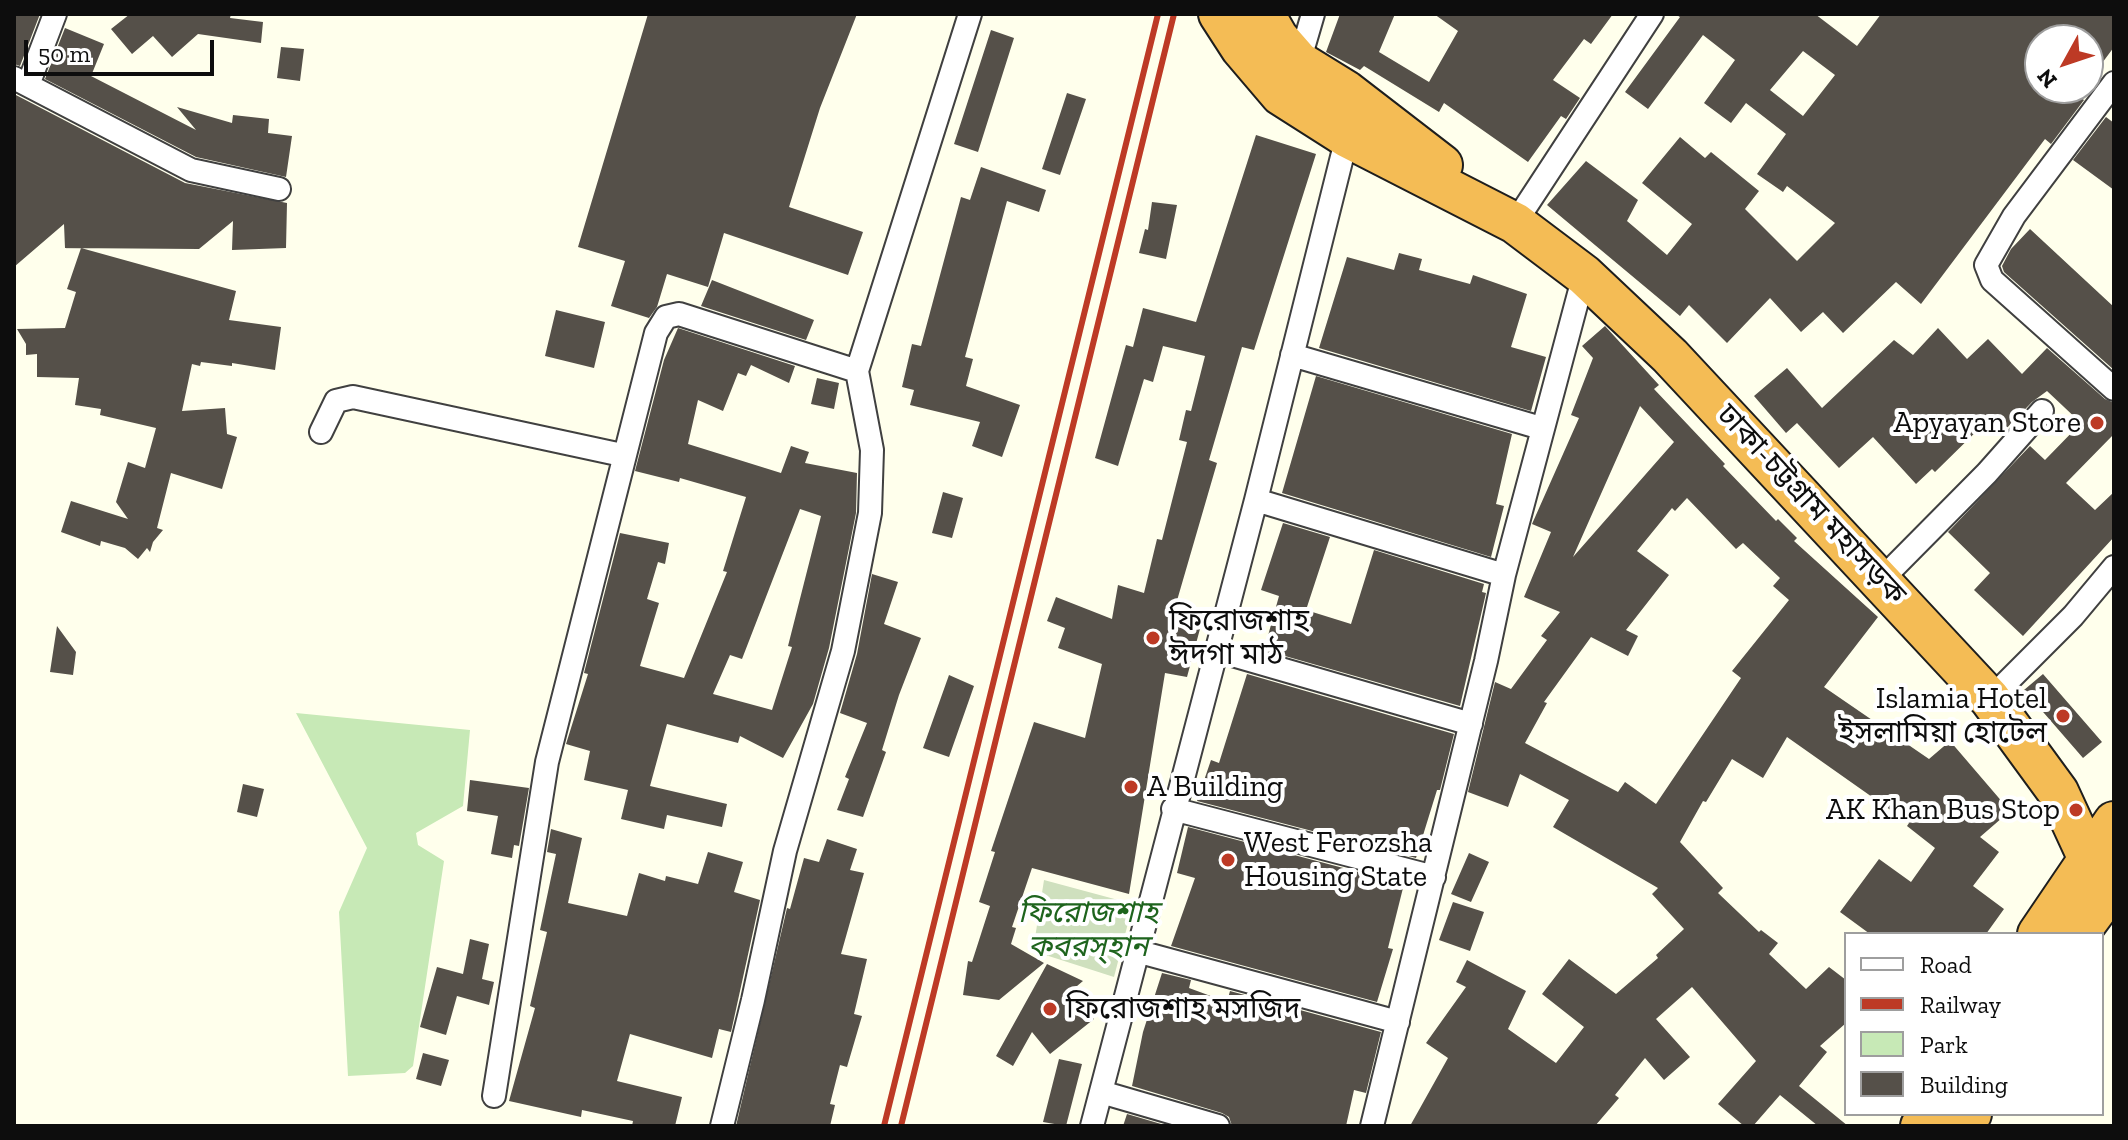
<!DOCTYPE html>
<html>
<head>
<meta charset="utf-8">
<style>
	body { margin:0 }
	#map { position:relative; width:2128px; height:1140px; overflow:hidden; background:#ffffec; font-family:"Zilla Slab",serif }
	canvas { display:block }
	.frame { position:absolute; inset:0; border:16px solid #0d0d0d; pointer-events:none }
	.legend { position:absolute; left:1844px; top:932px; width:260px; height:184px; box-sizing:border-box; background:#fff; border:2px solid #9e9e9e; margin:0; padding:10px 14px; list-style:none; font-size:24px; color:#0d0d0d }
	.legend li { display:flex; align-items:center; gap:16px; height:40px }
	.legend b { width:40px; border:2px solid #9e9e9e }
	.north { position:absolute; left:2024px; top:24px; width:80px; height:80px; box-sizing:border-box; background:#fff; border:2px solid #9e9e9e; border-radius:50%; rotate:230deg; font-size:22px; font-weight:700; line-height:32px; text-align:center; color:#0d0d0d }
	.north::after { content:''; display:block; margin:auto; width:28px; height:36px; background:#bd3a25; clip-path:polygon(50% 0,100% 100%,50% 72%,0 100%) }
	.scale { position:absolute; left:24px; top:40px; width:190px; height:36px; box-sizing:border-box; border:4px solid #0d0d0d; border-top:0; padding-left:10px; font-size:24px; line-height:28px; white-space:nowrap; color:#0d0d0d; -webkit-text-stroke:6px #fff; paint-order:stroke }
</style>
</head>
<body>
<div id="map">
<canvas width="2128" height="1140"></canvas>
<div class="frame"></div>
<ul class="legend">
<li><b style="height:10px;background:#fff"></b>Road</li>
<li><b style="height:10px;background:#bd3a25"></b>Railway</li>
<li><b style="height:22px;background:#c7e9b6"></b>Park</li>
<li><b style="height:22px;background:#555049"></b>Building</li>
</ul>
<div class="north">N</div>
<div class="scale">50 m</div>
</div>
<script>
const ctx = document.querySelector('canvas').getContext('2d');
ctx.lineJoin = 'round';
function fillPath(path, color) { ctx.fillStyle = color; ctx.fill(path, 'evenodd'); }
const shape = rows => new Path2D(rows.map(r => 'M' + r).join(''));
function strokePath(path, color, width, dash) { ctx.strokeStyle = color; ctx.lineWidth = width; ctx.lineCap = dash ? 'butt' : 'round'; ctx.setLineDash(dash || []); ctx.stroke(path); }
function drawText(font, color, halo, rows, align = 'center') {
  ctx.font = font + ' "Zilla Slab","Noto Sans Bengali",serif'; ctx.lineWidth = 8; ctx.setLineDash([]); ctx.textBaseline = 'middle'; ctx.strokeStyle = halo; ctx.fillStyle = color; for (const [text, x, y, turn = 0] of rows) {
    ctx.save(); ctx.translate(x, y); ctx.rotate((+turn || 0) * Math.PI / 180); ctx.textAlign = isNaN(turn) ? turn : align; if (halo) ctx.strokeText(text, 0, 0); ctx.fillText(text, 0, 0); ctx.restore();
  }
}
const green = shape([
	[296,713,470,730,463,806,416,833,418,845,444,861,413,1066,405,1073,348,1076,339,912,367,848]
]);
const cemetery = shape([
	[1044,880,1133,904,1114,977,1033,951]
]);
const building = shape([
	[14,14,40,14,20,66,14,64],
	[130,14,231,14,230,18,263,22,261,43,198,34,172,57,153,36,132,54,111,29],
	[648,14,857,14,820,108,789,207,863,232,848,275,724,233,708,287,667,274,657,307,649,318,611,306,625,261,578,247],
	[1340,14,1395,14,1379,52,1429,82,1458,31,1434,14,1613,14,1591,44,1584,39,1553,80,1580,98,1566,119,1561,116,1528,162,1444,103,1439,112,1364,66,1360,70,1326,52],
	[1675,14,1815,14,1857,46,1881,14,2114,14,2114,47,2088,82,2088,40,2040,40,2040,88,2083,88,2078,96,2084,100,2051,144,2045,139,1921,304,1896,282,1843,333,1823,312,1801,332,1770,298,1727,343,1689,305,1680,316,1547,205,1586,161,1638,200,1627,221,1667,255,1692,224,1642,183,1680,137,1705,158,1711,152,1759,191,1745,209,1797,261,1835,223,1787,186,1783,192,1757,174,1786,134,1746,103,1731,123,1704,103,1735,60,1703,35,1648,109,1625,92,1680,17],
	[1803,51,1835,75,1803,116,1770,90],
	[65,28,104,44,91,76,196,130,177,107,232,123,233,115,269,119,268,133,292,136,286,177,196,157,45,79],
	[991,30,1014,38,978,152,954,144],
	[281,47,304,49,300,81,277,78],
	[1067,93,1086,99,1060,175,1042,169],
	[14,94,185,183,287,203,286,248,232,250,233,221,199,249,65,248,64,224,14,267],
	[2106,117,2114,123,2114,190,2073,160],
	[1256,135,1316,154,1254,350,1242,347,1209,460,1217,463,1176,604,1204,614,1187,677,1165,673,1129,894,1032,868,1012,927,1016,928,1011,944,1044,963,999,1000,963,995,968,961,972,962,990,906,979,902,995,852,991,851,1034,722,1085,738,1102,664,1058,648,1065,628,1047,621,1056,597,1112,619,1118,585,1144,593,1157,539,1162,540,1187,442,1179,440,1186,410,1191,411,1205,356,1163,346,1153,382,1144,379,1118,466,1095,458,1126,345,1133,347,1143,308,1196,322],
	[981,167,1046,190,1039,212,1007,201,965,357,973,359,966,386,1020,405,1002,457,972,446,980,422,910,405,914,390,902,387,912,344,921,346,961,197,970,200],
	[1152,202,1177,205,1166,259,1139,253,1145,229,1148,230],
	[2030,229,2114,307,2114,370,2004,272,2002,266,2011,249],
	[81,248,236,291,229,320,281,327,275,370,232,363,232,366,201,362,200,366,192,364,182,411,225,408,227,434,237,437,222,489,171,473,157,528,163,530,153,542,150,552,147,548,138,559,125,548,101,541,100,546,61,532,71,501,128,519,116,502,128,462,145,468,156,428,100,415,101,409,75,405,79,378,37,377,37,354,26,355,26,344,17,329,65,328,76,292,67,289],
	[1399,253,1422,259,1419,270,1470,284,1473,275,1527,294,1511,347,1546,357,1531,411,1319,348,1347,257,1394,270],
	[712,280,814,320,806,340,701,306],
	[556,310,605,322,594,368,545,356],
	[1605,326,1659,385,1654,389,1725,464,1723,466,1776,521,1778,519,1797,538,1794,541,1878,617,1824,687,1929,759,1950,741,2010,811,1980,837,1999,852,1973,886,2004,909,1986,934,1870,934,1840,912,1879,859,1911,882,1935,848,1907,826,1909,823,1787,737,1763,778,1732,759,1706,802,1703,801,1680,842,1723,888,1718,893,1759,932,1761,930,1778,943,1769,954,1806,989,1829,967,1846,980,1846,1023,1820,1046,1827,1052,1799,1086,1848,1126,1818,1126,1780,1095,1753,1126,1744,1126,1718,1104,1756,1061,1692,987,1656,1019,1690,1057,1664,1080,1645,1058,1615,1095,1619,1098,1595,1126,1410,1126,1448,1058,1426,1043,1466,987,1456,982,1467,960,1526,991,1508,1029,1556,1063,1584,1027,1542,994,1569,959,1616,994,1658,958,1656,955,1684,929,1652,894,1658,888,1553,827,1569,800,1520,774,1508,807,1468,792,1495,682,1511,689,1547,640,1541,636,1560,612,1524,597,1551,532,1532,524,1579,418,1571,415,1593,358,1582,346],
	[1640,406,1674,442,1573,557],
	[1687,498,1736,549,1743,543,1780,578,1773,586,1789,600,1732,671,1741,678,1656,804,1625,782,1618,792,1525,743,1547,703,1544,702,1591,637,1628,656,1638,636,1626,630,1669,575,1637,551,1672,508,1675,511],
	[678,328,795,366,789,383,751,365,746,376,738,373,723,411,698,400,688,444,781,473,791,446,809,452,805,463,857,473,856,513,829,648,813,704,783,758,740,736,738,743,667,724,650,786,727,804,722,827,667,815,664,829,621,819,628,790,584,780,590,751,566,744,588,674,584,673,620,533,669,543,665,564,658,562,647,599,659,603,640,666,684,678,727,572,723,571,746,497,680,478,679,482,635,471,664,360],
	[800,509,821,516,788,646,792,647,772,710,713,694,730,655,742,659],
	[1938,328,1967,359,1988,339,2022,374,2047,348,2105,399,2114,403,2114,434,2066,483,2095,510,2114,492,2114,537,2023,636,1974,590,1990,573,1948,532,2030,446,2045,460,2081,423,2047,391,2032,402,2002,433,1989,419,1935,472,1932,469,1916,484,1873,437,1839,468,1797,423,1786,433,1754,396,1787,368,1822,408,1894,340,1913,355],
	[1316,376,1512,434,1496,504,1504,506,1491,557,1282,493],
	[817,378,839,383,834,409,811,404],
	[943,492,963,498,952,538,932,533],
	[1283,523,1330,537,1306,610,1351,624,1374,550,1484,584,1482,592,1486,593,1460,706,1264,650,1279,596,1261,590],
	[872,574,898,582,884,624,921,638,899,695,882,750,886,752,863,817,837,810,849,779,845,777,867,723,840,713,857,654],
	[57,626,76,652,73,675,50,672],
	[1247,674,1454,734,1440,790,1437,790,1416,858,1197,801,1211,760,1219,763],
	[2043,674,2102,742,2083,758,2024,690],
	[949,675,974,686,949,757,923,748],
	[470,780,529,788,519,846,514,845,512,858,491,854,498,816,467,811],
	[243,784,264,789,257,817,237,812],
	[1188,827,1404,884,1388,948,1393,949,1377,1002,1171,946,1195,878,1177,873],
	[551,829,582,838,568,903,627,916,639,873,665,881,666,876,698,884,708,852,743,862,734,892,760,900,731,1032,719,1029,712,1058,630,1034,617,1081,682,1097,675,1126,632,1126,633,1121,582,1110,581,1117,509,1101,535,1008,530,1006,547,932,540,930,556,854,547,852],
	[827,839,857,849,850,870,864,873,841,954,867,959,854,1014,862,1016,847,1067,840,1065,830,1104,835,1105,830,1126,736,1126,787,908,790,909,804,858,819,862],
	[1469,853,1489,862,1471,902,1451,894],
	[1453,902,1484,912,1470,951,1439,940],
	[470,939,489,944,482,979,494,982,489,1005,457,996,446,1035,420,1027,437,967,463,974],
	[1047,964,1083,981,1071,991,1094,1019,1050,1054,1032,1032,1013,1066,996,1056],
	[1162,973,1191,980,1189,988,1227,1002,1230,991,1381,1032,1366,1093,1354,1090,1346,1126,1232,1126,1229,1117,1222,1113,1132,1086,1143,1032],
	[423,1053,449,1060,441,1086,416,1079],
	[1059,1059,1082,1064,1066,1126,1043,1122],
	[1127,1114,1168,1126,1123,1126]
]);
const street = shape([
	[1299,62,1313,14],
	[14,78,191,170,279,189],
	[2114,83,2014,216,1986,265,1992,280,2114,389],
	[28,85,55,14],
	[1515,223,1652,14],
	[1292,355,1541,428],
	[321,432,336,401,353,397,622,455],
	[1256,500,1504,575],
	[1881,580,1987,473,2042,411],
	[1215,650,1471,724],
	[1990,699,2073,616,2114,567],
	[1173,809,1434,877],
	[1136,951,1398,1022],
	[1101,1092,1218,1126],
	[494,1096,547,762,656,333,666,317,679,314,857,371],
	[722,1126,753,1000,785,851,843,651,870,513,872,450,857,371,970,14],
	[1092,1126,1256,500,1347,137],
	[1372,1126,1486,661,1504,575,1584,275]
]);
const highway = shape([
	[1219,14,1241,48,1281,95,1347,137,1515,223,1584,275,1670,356,1990,699,2058,792,2088,857,2114,884],
	[1264,14,1278,38,1299,62,1346,91,1442,165],
	[2038,934,2114,822],
	[2078,934,2114,885],
	[1921,1126,1929,1114],
	[1963,1126,1971,1114]
]);
const rail = shape([
	[884,1126,1158,14],
	[901,1126,1174,14]
]);
const markers = [
	[2097,423,8,"#bd3a25"],
	[1153,638,8,"#bd3a25"],
	[2063,716,8,"#bd3a25"],
	[1131,787,8,"#bd3a25"],
	[2076,810,8,"#bd3a25"],
	[1228,860,8,"#bd3a25"],
	[1050,1009,8,"#bd3a25"]
];
const poiNames = [
	["Apyayan Store",2081,423,"right"],
	["ফিরোজশাহ",1169,621],
	["ঈদগা মাঠ",1169,655],
	["Islamia Hotel",2047,699,"right"],
	["ইসলামিয়া হোটেল",2047,733,"right"],
	["A Building",1147,787],
	["AK Khan Bus Stop",2060,810,"right"],
	["West Ferozsha",1244,843],
	["Housing State",1244,877],
	["ফিরোজশাহ মসজিদ",1066,1009]
];
const streetNames = [
	["ঢাকা-চট্টগ্রাম মহাসড়ক",1811,505,47]
];
const parkNames = [
	["ফিরোজশাহ",1088,913],
	["কবরস্হান",1088,947]
];
fillPath(green, '#c7e9b6');
fillPath(cemetery, '#cfe0be');
fillPath(building, '#555049');
strokePath(street, '#404040', 26);
strokePath(highway, '#1e1e1e', 44);
strokePath(street, '#fff', 22);
strokePath(highway, '#f4bc55', 40);
strokePath(rail, '#bd3a25', 6);
for (const [x, y, r, color] of markers) { const dot = new Path2D(); dot.arc(x, y, r, 0, 2 * Math.PI); ctx.fillStyle = color; ctx.fill(dot); strokePath(dot, '#fff', 3); }
drawText('30px', '#0d0d0d', '#fff', poiNames, 'left');
drawText('30px', '#0d0d0d', '#fff', streetNames);
drawText('italic 30px', '#1e641d', '#fff', parkNames);
</script>
</body>
</html>
